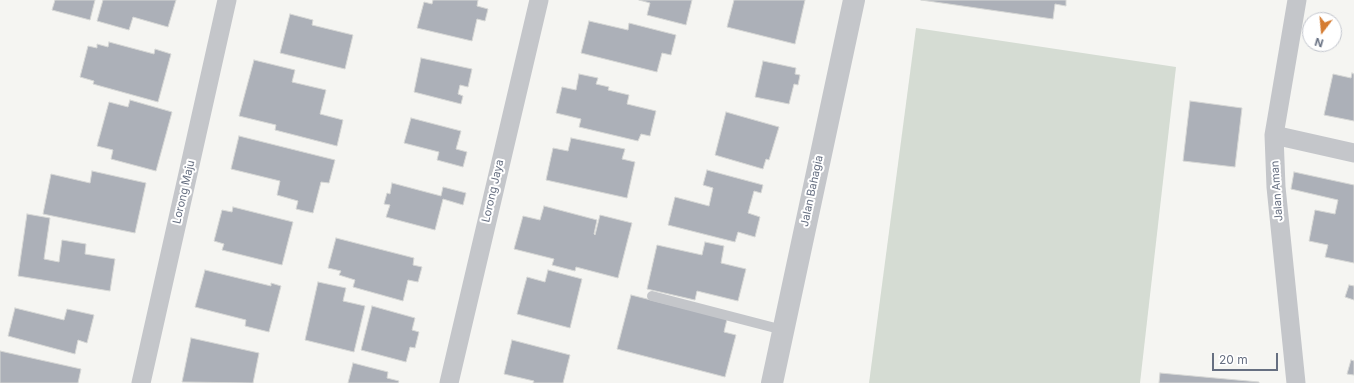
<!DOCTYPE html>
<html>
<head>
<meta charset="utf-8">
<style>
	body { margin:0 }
	#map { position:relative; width:1354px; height:383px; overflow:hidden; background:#f5f5f2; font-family:Inter,sans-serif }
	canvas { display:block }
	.north { position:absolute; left:1302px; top:12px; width:40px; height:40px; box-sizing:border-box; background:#fff; border:1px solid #c2c5cd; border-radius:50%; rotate:196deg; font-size:11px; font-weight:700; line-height:16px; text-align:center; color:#666f81 }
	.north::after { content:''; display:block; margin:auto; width:14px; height:18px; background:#d57c32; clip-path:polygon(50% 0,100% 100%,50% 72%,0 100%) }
	.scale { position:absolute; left:1212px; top:353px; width:66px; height:18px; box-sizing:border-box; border:2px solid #666f81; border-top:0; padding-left:5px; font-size:12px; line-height:14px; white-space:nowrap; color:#666f81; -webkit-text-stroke:3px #fff; paint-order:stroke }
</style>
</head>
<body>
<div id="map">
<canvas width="1354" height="383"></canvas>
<div class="north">N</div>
<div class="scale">20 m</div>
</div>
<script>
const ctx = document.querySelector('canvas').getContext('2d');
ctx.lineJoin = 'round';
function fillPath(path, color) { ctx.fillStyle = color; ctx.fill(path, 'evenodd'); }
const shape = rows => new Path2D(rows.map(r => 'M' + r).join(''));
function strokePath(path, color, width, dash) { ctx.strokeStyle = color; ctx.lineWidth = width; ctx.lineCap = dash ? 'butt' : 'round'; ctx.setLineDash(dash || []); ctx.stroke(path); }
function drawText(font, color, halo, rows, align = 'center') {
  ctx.font = font + ' Inter,sans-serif'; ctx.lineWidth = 4; ctx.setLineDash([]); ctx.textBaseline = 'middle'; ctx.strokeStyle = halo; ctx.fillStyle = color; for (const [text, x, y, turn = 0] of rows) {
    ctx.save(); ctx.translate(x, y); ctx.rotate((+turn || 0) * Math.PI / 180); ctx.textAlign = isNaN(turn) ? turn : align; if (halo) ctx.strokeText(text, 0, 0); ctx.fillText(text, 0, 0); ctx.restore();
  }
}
const green = shape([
	[916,28,1176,67,1140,383,869,383]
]);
const building = shape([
	[55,0,95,0,90,20,52,10,55,0],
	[103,0,176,0,168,27,133,17,129,30,97,21,103,0],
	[433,0,478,0,477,6,488,9,485,21,477,19,472,41,417,28,424,2,432,4,433,0],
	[639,0,692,0,686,25,647,15,650,3,639,0],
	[734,0,805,0,795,44,727,27,734,0],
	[921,0,1066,0,1066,6,1055,4,1053,19,921,0],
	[290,14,313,20,312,25,353,35,345,69,280,53,290,14],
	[589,21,628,30,629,23,676,35,671,55,662,53,657,72,581,53,589,21],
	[109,42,154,54,155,49,171,54,158,102,93,84,94,81,80,77,88,46,97,48,97,44,108,47,109,42],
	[421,58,472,69,468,87,460,85,458,94,463,96,461,104,414,92,421,58],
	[254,60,295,70,292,82,326,90,320,114,343,120,337,146,275,130,276,125,239,116,254,60],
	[763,61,796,68,795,74,800,75,798,85,794,84,789,104,755,97,763,61],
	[1352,73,1354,74,1354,121,1324,115,1333,74,1351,78,1352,73],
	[579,74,598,78,596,84,609,87,608,90,629,95,627,104,656,111,650,136,641,134,638,141,579,127,581,119,556,113,562,87,576,90,579,74],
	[130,100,172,112,156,171,111,159,113,150,97,146,109,102,128,107,130,100],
	[1190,101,1242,108,1235,167,1183,161,1190,101],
	[726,112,779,127,769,160,766,159,763,169,715,155,726,112],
	[411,118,461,131,456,149,467,152,463,167,437,160,439,152,404,143,411,118],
	[239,136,335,160,329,183,321,182,313,213,296,209,298,201,277,195,280,181,231,169,239,136],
	[571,138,625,149,622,159,635,162,627,198,546,180,553,148,568,151,571,138],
	[707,170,763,185,761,193,754,191,748,213,760,217,755,237,738,232,735,242,668,225,675,197,709,206,713,188,703,185,707,170],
	[92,171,146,183,135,233,43,214,51,174,90,183,92,171],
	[1294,172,1354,185,1354,263,1325,257,1328,245,1309,241,1315,210,1335,214,1338,200,1291,189,1294,172],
	[392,183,441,196,443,187,466,193,463,205,443,199,435,230,386,217,390,205,384,204,387,193,390,194,392,183],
	[544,206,597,220,594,234,595,235,600,215,632,223,618,278,576,267,575,271,552,265,554,259,514,249,523,216,540,220,544,206],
	[233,207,293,222,282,265,222,250,224,244,214,241,222,210,232,212,233,207],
	[27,214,50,218,44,259,59,262,62,240,86,244,85,254,115,259,110,291,18,276,27,214],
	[336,238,414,258,413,265,422,267,418,282,408,280,403,301,353,287,355,280,339,275,341,271,328,268,336,238],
	[705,242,724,246,721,263,746,269,738,301,697,291,695,300,647,289,657,245,702,255,705,242],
	[205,270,271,286,271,283,281,286,269,332,245,326,246,320,195,307,205,270],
	[548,270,582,279,570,328,517,314,527,277,545,282,548,270],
	[318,282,346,288,343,301,365,306,354,352,305,340,318,282],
	[1349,285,1354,286,1354,300,1345,297,1349,285],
	[631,295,727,319,724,332,736,335,725,377,617,349,631,295],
	[372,306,415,318,412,330,419,332,415,348,410,347,406,362,361,350,372,306],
	[15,308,64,320,67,309,94,315,87,343,78,340,75,354,8,336,15,308],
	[191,338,259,353,253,383,182,382,191,338],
	[512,340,570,355,563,383,533,383,534,381,504,374,512,340],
	[0,351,81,369,78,383,0,383,0,351],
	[1351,360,1354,361,1354,375,1347,374,1351,360],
	[353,363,388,372,387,378,399,381,398,383,348,383,353,363],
	[1160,373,1259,382,1259,383,1159,383,1160,373]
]);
const service = shape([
	[652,296,783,330]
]);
const minor = shape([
	[1274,135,1354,153],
	[141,383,227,0],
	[449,383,539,0],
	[1296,383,1276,187,1274,135,1297,0]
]);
const tertiary = shape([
	[772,383,854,0]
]);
const streetNames = [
	["Lorong Jaya",493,191,-77],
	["Jalan Bahagia",812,191,-78],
	["Jalan Aman",1277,191,-94],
	["Lorong Maju",184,192,-77]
];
fillPath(green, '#d5dcd3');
fillPath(building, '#acb0b8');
strokePath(building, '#d6d7d5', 1);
strokePath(service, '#c4c6ca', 10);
strokePath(minor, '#c4c6ca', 19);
strokePath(tertiary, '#c4c6ca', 22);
drawText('11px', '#666f81', '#fff', streetNames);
</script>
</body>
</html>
